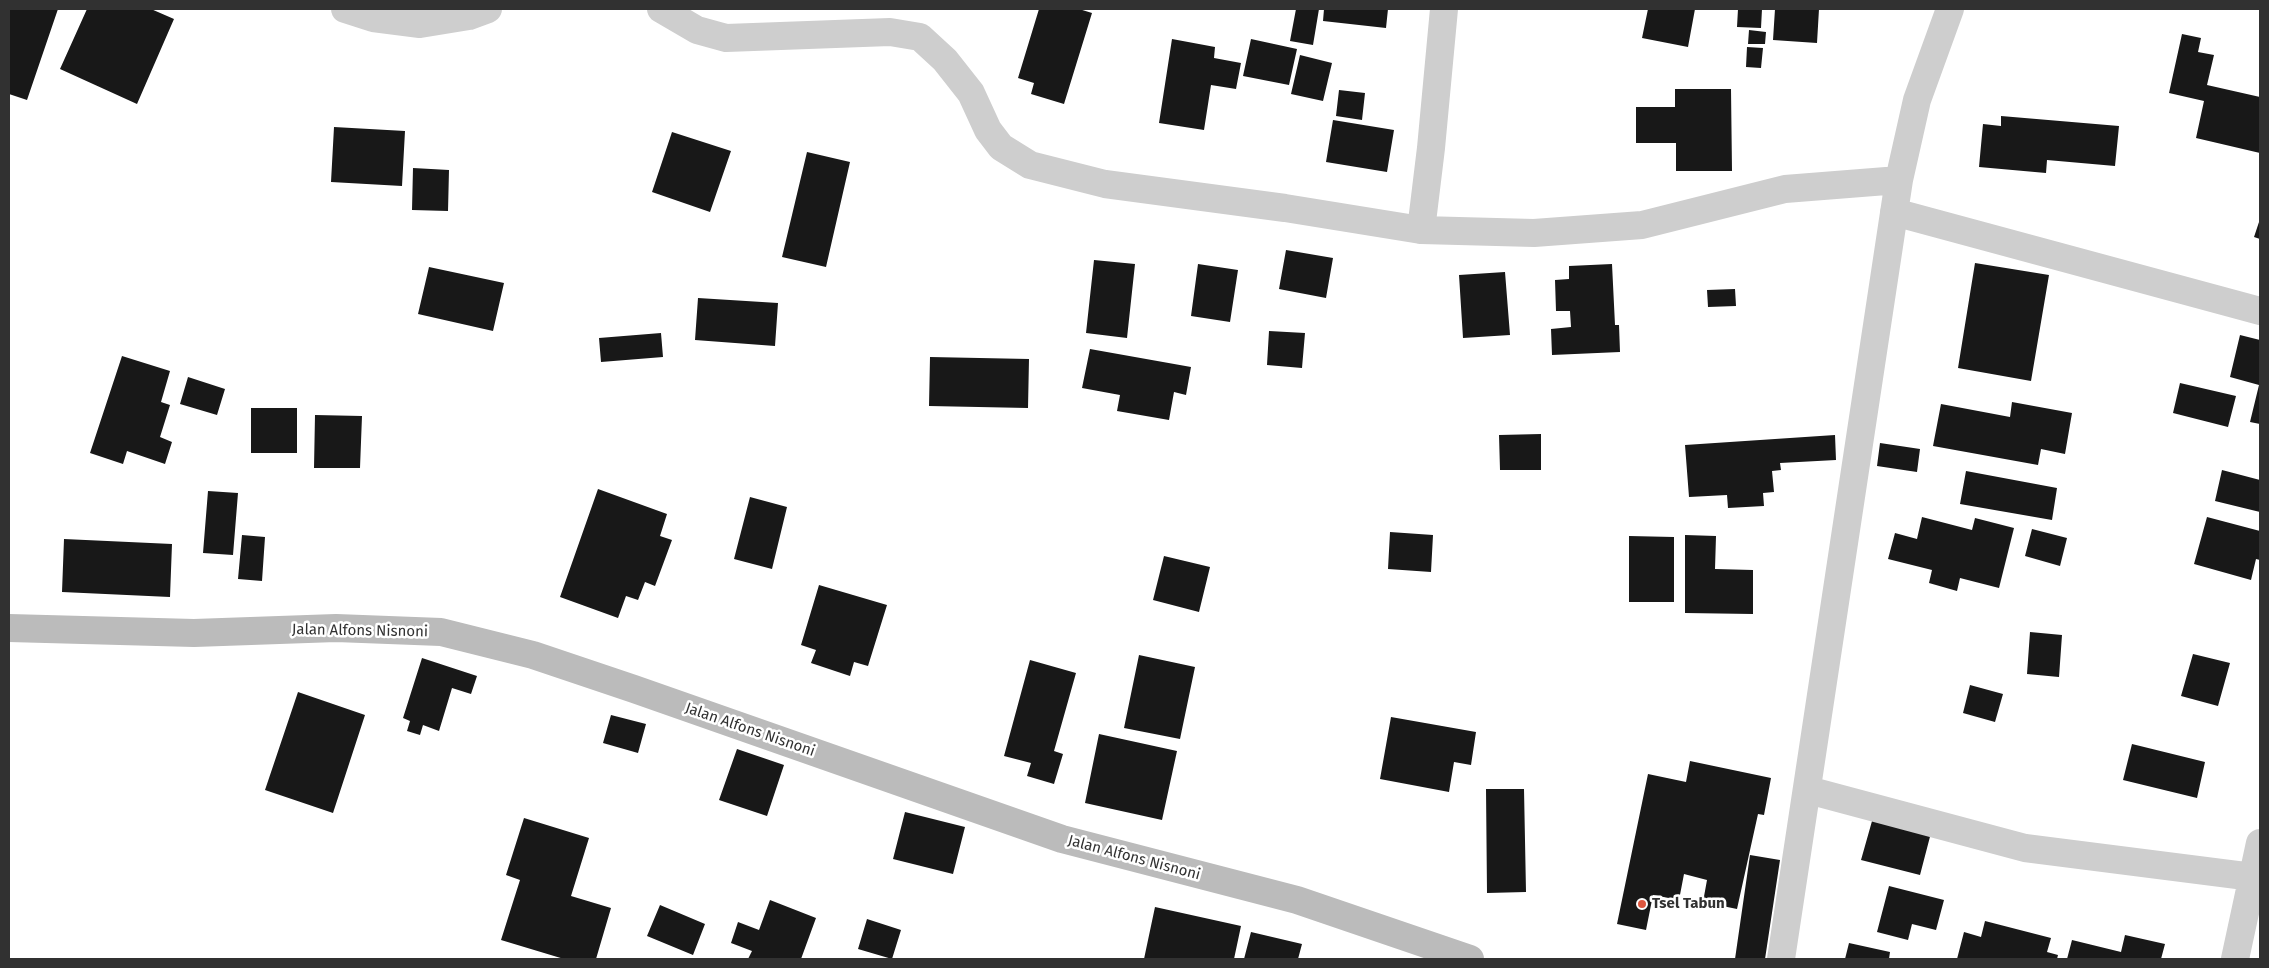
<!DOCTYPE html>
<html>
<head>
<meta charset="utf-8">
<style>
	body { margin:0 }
	#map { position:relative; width:2269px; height:968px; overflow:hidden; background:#fff; font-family:"Fira Sans",sans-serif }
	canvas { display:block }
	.frame { position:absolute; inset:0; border:10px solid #313131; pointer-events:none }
</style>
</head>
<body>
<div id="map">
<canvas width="2269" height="968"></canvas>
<div class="frame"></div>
</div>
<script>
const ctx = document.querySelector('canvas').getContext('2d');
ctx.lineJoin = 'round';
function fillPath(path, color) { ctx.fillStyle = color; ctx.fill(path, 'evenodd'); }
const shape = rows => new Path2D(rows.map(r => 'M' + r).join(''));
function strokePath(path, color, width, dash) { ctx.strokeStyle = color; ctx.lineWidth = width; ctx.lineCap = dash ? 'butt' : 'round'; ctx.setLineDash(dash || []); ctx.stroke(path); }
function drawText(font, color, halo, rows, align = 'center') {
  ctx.font = font + ' "Fira Sans",sans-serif'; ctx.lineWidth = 5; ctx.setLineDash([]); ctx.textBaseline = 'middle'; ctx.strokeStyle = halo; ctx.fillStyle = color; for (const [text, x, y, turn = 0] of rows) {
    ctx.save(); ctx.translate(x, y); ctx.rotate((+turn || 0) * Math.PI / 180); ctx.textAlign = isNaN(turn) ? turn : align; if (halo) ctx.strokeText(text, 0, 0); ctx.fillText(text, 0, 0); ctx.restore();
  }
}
const building = shape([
	[9,9,58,9,27,100,9,94],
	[87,9,151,9,174,19,137,104,60,69],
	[1039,9,1079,9,1092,13,1064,104,1031,94,1034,83,1018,78],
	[1296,9,1319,9,1313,45,1290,41],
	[1324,9,1388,9,1386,28,1323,21],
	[1648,9,1695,9,1688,47,1642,38],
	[1738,9,1762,9,1761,28,1737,27],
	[1775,9,1819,9,1817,43,1773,40],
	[1749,30,1766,32,1765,44,1748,44],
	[2182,34,2201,38,2198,52,2214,55,2207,85,2260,97,2260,153,2196,138,2204,101,2169,93],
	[1172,39,1215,47,1214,58,1241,63,1236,89,1211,85,1204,130,1159,123],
	[1251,39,1297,49,1289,85,1243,76],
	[1747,47,1763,48,1761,68,1746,67],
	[1300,55,1332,63,1323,101,1291,94],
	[1675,89,1731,89,1732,171,1676,171,1676,143,1636,143,1636,107,1675,107],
	[1339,90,1365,93,1362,120,1336,116],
	[2001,116,2119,126,2115,166,2047,160,2046,173,1979,167,1983,124,2001,126],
	[1333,120,1394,130,1387,172,1326,162],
	[334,127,405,131,402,186,331,182],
	[672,132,731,151,710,212,652,192],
	[807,152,850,162,826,267,782,257],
	[413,168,449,170,448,211,412,210],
	[2260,219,2260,239,2254,237],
	[1286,250,1333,258,1326,298,1279,289],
	[1094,260,1135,264,1127,338,1086,333],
	[1975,263,2049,275,2031,381,1958,368],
	[1198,264,1238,270,1230,322,1191,316],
	[1612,264,1615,325,1619,325,1620,352,1552,355,1551,329,1571,327,1570,311,1556,311,1555,280,1569,279,1569,266],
	[429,267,504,283,493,331,418,314],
	[1505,272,1510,335,1463,338,1459,275],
	[1735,289,1736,306,1708,307,1707,290],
	[698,298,778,303,775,346,695,340],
	[1269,331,1305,333,1302,368,1267,365],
	[661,333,663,357,601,362,599,338],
	[2240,335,2260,340,2260,424,2250,422,2259,385,2230,377],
	[1090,349,1191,367,1186,395,1174,392,1169,420,1117,411,1120,395,1082,388],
	[122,356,170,371,161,402,170,405,160,437,172,442,165,464,127,451,123,464,90,453],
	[930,357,1029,359,1028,408,929,406],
	[188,377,225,389,217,415,180,404],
	[2180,383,2236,396,2228,427,2173,413],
	[2012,402,2072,413,2065,454,2041,449,2038,465,1933,446,1941,404,2010,417],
	[251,408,297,408,297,453,251,453],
	[315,415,362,416,360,468,314,468],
	[1541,434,1541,470,1500,470,1499,435],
	[1835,435,1836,460,1780,463,1781,470,1772,471,1774,492,1763,493,1764,506,1728,508,1727,495,1689,497,1685,445],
	[1880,443,1920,449,1917,472,1877,466],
	[2222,470,2260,480,2260,512,2215,501],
	[1966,471,2057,488,2052,520,1960,504],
	[598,489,667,514,660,536,672,540,655,586,645,582,638,600,626,596,618,618,560,597],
	[208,491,238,493,233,555,203,553],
	[750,497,787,507,772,569,734,559],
	[1922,517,1972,530,1975,518,2014,528,1999,588,1960,578,1957,591,1929,583,1932,570,1888,559,1895,533,1917,539],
	[2207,517,2260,531,2260,560,2256,559,2251,580,2194,564],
	[2032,529,2067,538,2060,566,2025,556],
	[1390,532,1433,535,1431,572,1388,569],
	[242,535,265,537,262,581,238,579],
	[1685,535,1716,536,1715,569,1753,570,1753,614,1685,613],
	[1629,536,1674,537,1674,602,1629,602],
	[64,539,172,544,170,597,62,592],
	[1164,556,1210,567,1199,612,1153,600],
	[819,585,887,605,868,666,854,662,850,676,811,663,816,650,801,645],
	[2030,632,2062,635,2059,677,2027,674],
	[2193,654,2230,663,2218,706,2181,696],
	[1139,655,1195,667,1180,739,1124,728],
	[422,658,477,676,471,694,452,688,439,731,423,725,420,735,407,731,410,721,403,718],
	[1030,660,1076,673,1054,751,1063,754,1054,784,1027,776,1031,763,1004,756],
	[1970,685,2003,694,1995,722,1963,713],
	[298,692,365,715,333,813,265,790],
	[611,715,646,724,638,753,603,743],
	[1391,717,1476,732,1471,765,1454,762,1449,792,1380,779],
	[1099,734,1177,751,1162,820,1085,803],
	[2132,744,2205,762,2197,798,2123,780],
	[737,749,784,765,767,816,719,800],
	[1690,761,1771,778,1764,815,1758,814,1737,909,1703,902,1707,880,1684,874,1679,900,1653,895,1646,930,1617,924,1648,774,1686,782],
	[1486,789,1524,789,1526,892,1487,893],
	[905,812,965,827,953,874,893,859],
	[1874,814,1932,829,1920,875,1861,860],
	[524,818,589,838,571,896,611,908,596,959,564,959,501,940,520,880,506,875],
	[1750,855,1780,860,1765,959,1735,959],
	[1889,886,1944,900,1936,930,1912,924,1908,940,1877,932],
	[770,900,816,918,801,959,748,959,752,951,731,943,738,922,759,930],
	[660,905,705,924,693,955,647,936],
	[1155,907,1241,926,1234,959,1144,959],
	[867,919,901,930,892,959,858,949],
	[1985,921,2051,938,2047,952,2058,955,2057,959,1957,959,1964,932,1981,937],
	[1251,932,1302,944,1298,959,1244,959],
	[2125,935,2165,944,2161,959,2067,959,2072,940,2121,952],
	[1849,943,1890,952,1889,959,1845,959]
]);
const minor = shape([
	[345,9,373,18,420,24,469,16,488,9],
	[661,9,697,30,726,38,890,32,920,37,945,60,971,93,988,130,1001,147,1030,165,1105,184,1285,208,1421,230,1534,233,1642,225,1785,189,1899,180],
	[1894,212,2260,311],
	[1421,230,1431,148,1444,9],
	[1808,790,2025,848,2253,877],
	[1781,959,1899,180,1917,100,1950,9],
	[2235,959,2260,843]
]);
const secondary = shape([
	[9,628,194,633,336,628,441,632,533,655,634,689,1062,839,1297,900,1470,959]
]);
const markers = [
	[1642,904,5,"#dd563e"]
];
const streetNames = [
	["Jalan Alfons Nisnoni",360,631,1],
	["Jalan Alfons Nisnoni",750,730,19],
	["Jalan Alfons Nisnoni",1134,858,15]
];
const poiNames = [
	["Tsel Tabun",1652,904]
];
fillPath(building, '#181818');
strokePath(minor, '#cecece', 28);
strokePath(secondary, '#bbb', 28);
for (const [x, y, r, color] of markers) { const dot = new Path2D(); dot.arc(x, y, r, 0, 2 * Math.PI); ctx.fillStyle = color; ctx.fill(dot); strokePath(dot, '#fff', 2); }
drawText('15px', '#313131', '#fff', streetNames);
drawText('bold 15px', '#313131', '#fff', poiNames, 'left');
</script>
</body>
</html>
